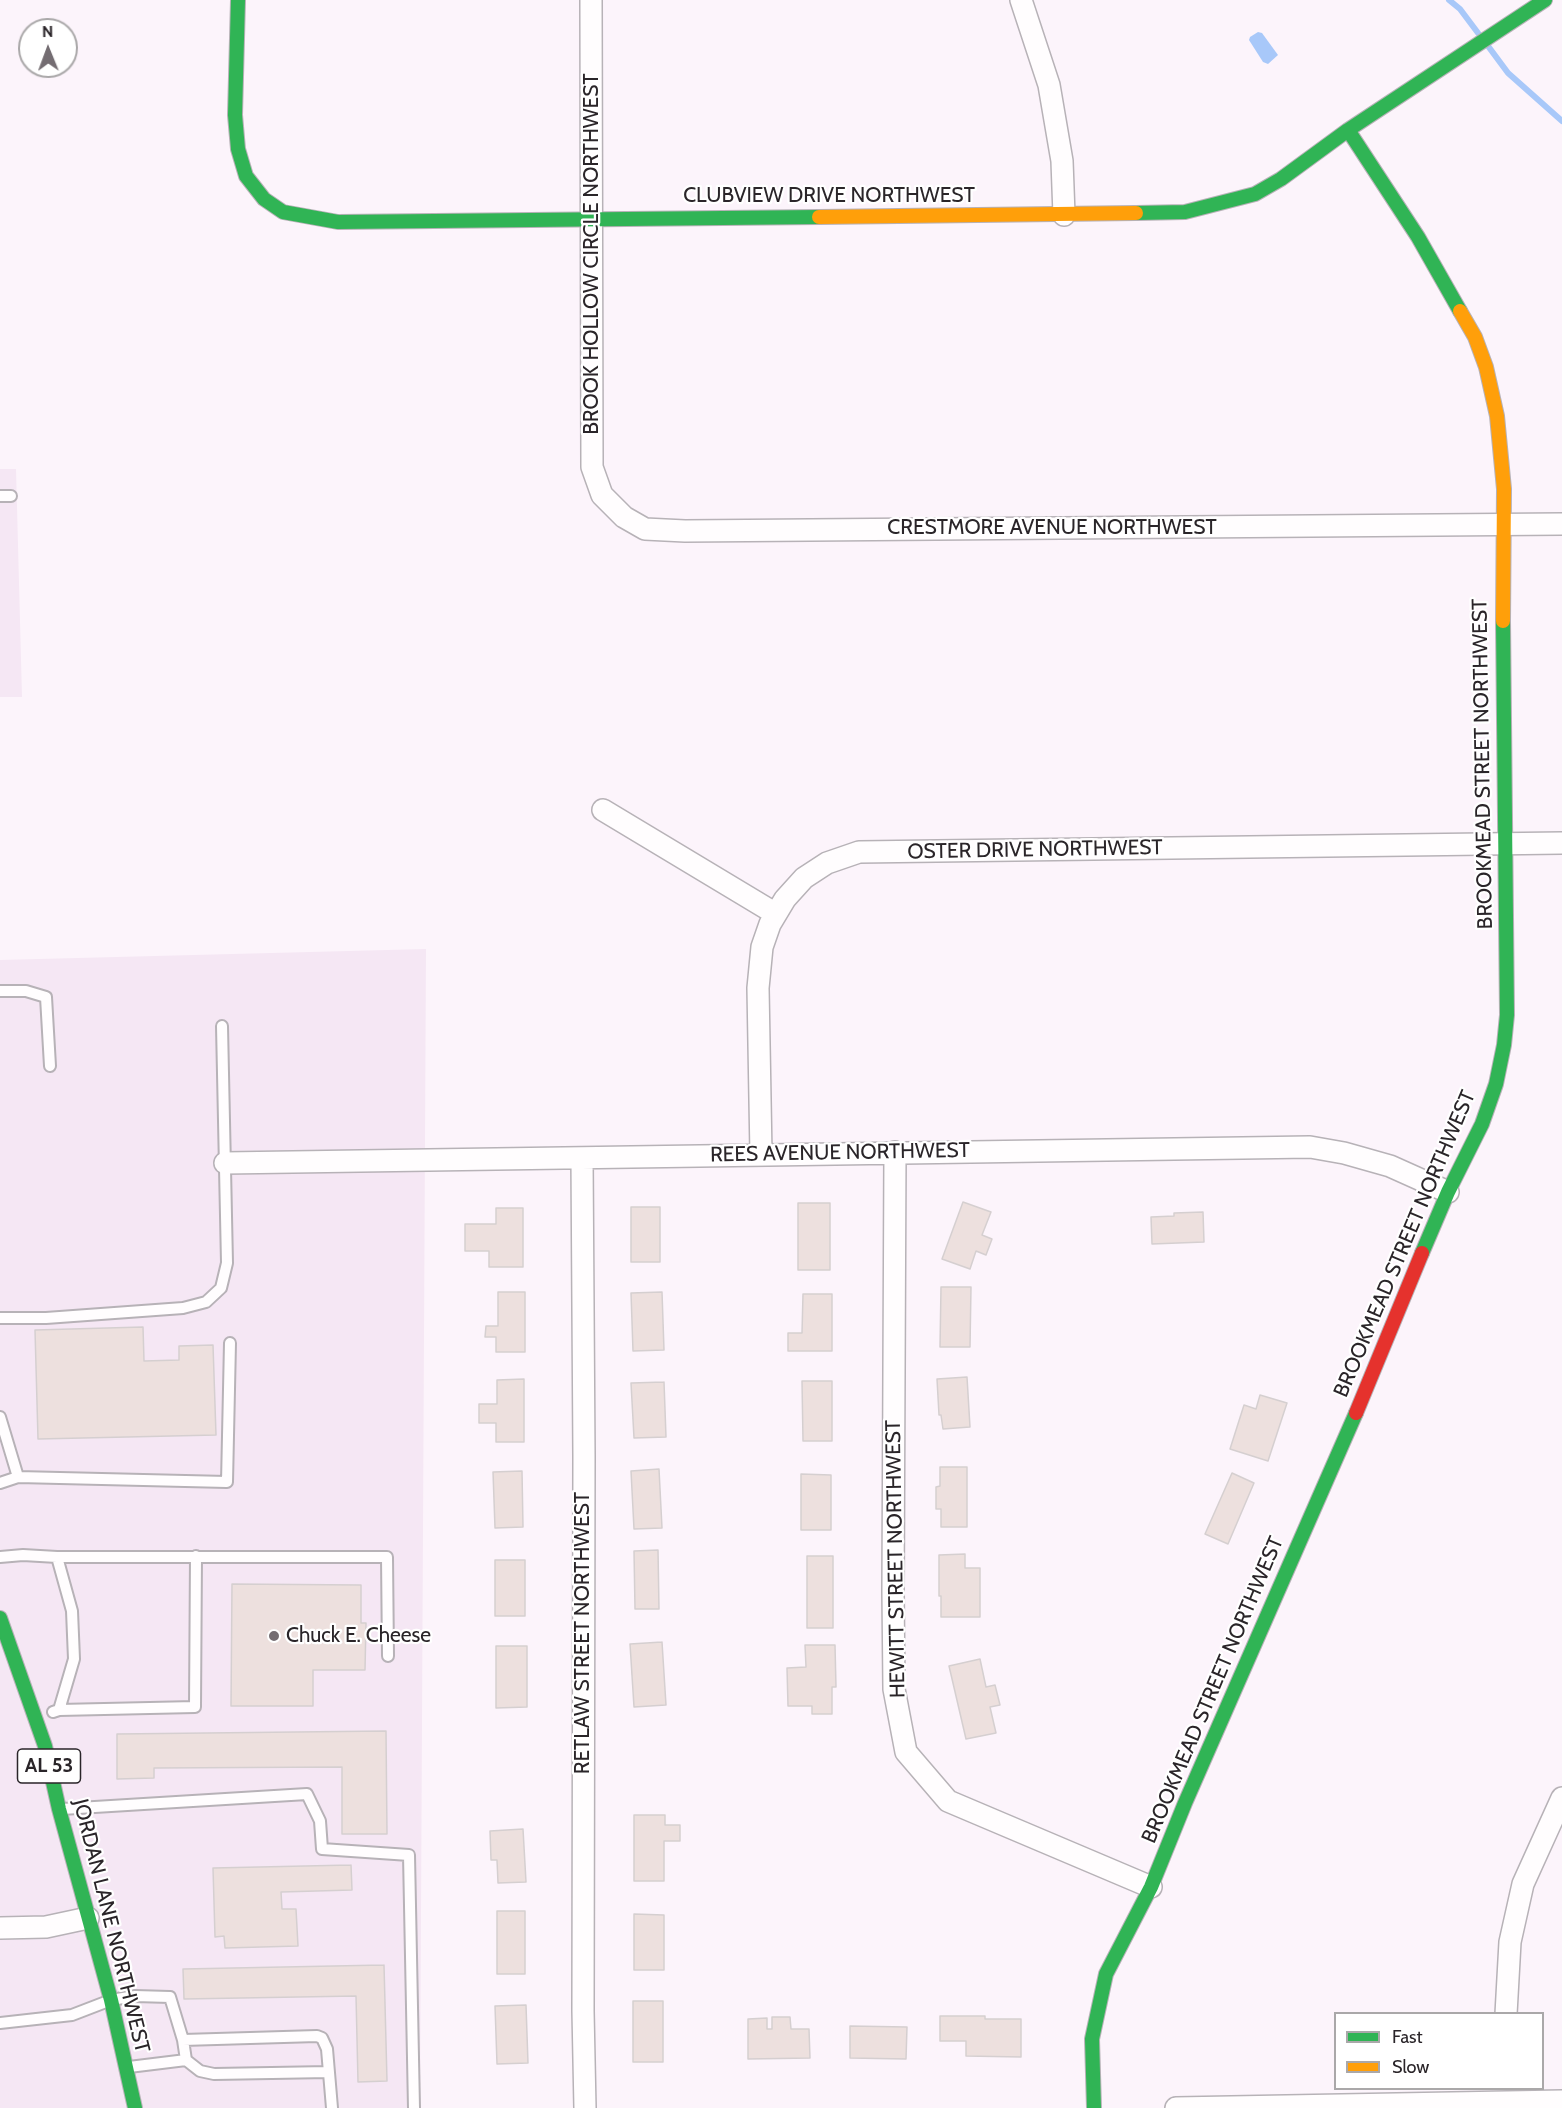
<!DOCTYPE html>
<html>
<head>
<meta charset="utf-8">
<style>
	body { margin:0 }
	#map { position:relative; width:1562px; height:2108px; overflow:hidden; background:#fcf4fb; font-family:Cabin,sans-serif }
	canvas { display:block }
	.legend { position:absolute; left:1334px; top:2012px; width:210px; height:78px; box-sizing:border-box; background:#fff; border:2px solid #aaa8a9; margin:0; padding:8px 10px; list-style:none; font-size:18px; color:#2a2529 }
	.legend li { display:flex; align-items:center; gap:12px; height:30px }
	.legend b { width:30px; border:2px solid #aaa8a9 }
	.north { position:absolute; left:18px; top:18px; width:60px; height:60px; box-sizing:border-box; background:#fff; border:2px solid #aaa8a9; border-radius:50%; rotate:359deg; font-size:16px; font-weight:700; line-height:24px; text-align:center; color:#2a2529 }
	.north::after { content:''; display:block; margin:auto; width:21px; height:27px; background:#746d72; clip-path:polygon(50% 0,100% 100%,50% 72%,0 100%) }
</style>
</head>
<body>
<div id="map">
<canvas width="1562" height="2108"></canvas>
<ul class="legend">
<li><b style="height:8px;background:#30b455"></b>Fast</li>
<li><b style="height:8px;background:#ff9f0a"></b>Slow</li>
</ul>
<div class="north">N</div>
</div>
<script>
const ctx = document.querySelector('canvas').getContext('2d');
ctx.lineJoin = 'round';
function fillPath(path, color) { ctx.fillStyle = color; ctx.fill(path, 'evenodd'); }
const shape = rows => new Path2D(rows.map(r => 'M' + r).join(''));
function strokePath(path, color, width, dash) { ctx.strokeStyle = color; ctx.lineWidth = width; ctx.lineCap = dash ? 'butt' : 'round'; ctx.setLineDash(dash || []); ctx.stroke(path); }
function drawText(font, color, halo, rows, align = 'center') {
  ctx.font = font + ' Cabin,sans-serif'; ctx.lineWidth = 4.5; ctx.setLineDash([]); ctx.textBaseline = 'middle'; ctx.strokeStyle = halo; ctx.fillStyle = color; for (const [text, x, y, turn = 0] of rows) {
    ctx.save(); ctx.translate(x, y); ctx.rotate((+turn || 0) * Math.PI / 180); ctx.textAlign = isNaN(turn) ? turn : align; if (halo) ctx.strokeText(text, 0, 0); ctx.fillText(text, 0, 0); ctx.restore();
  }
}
const built = shape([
	[0,469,16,469,22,697,0,697],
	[426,949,420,2108,0,2108,0,960]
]);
const water = shape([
	[1258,32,1262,33,1278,55,1268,64,1263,62,1249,40,1250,37]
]);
const stream = shape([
	[1449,0,1460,9,1478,33],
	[1488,46,1508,73,1562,121]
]);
const building = shape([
	[963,1202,991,1212,982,1235,992,1239,986,1255,976,1251,970,1269,942,1259,963,1202],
	[798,1203,830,1203,830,1270,798,1270,798,1203],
	[631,1207,660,1207,660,1262,631,1262,631,1207],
	[496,1208,523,1208,523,1267,489,1267,489,1251,465,1251,465,1224,496,1224,496,1208],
	[1203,1212,1204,1242,1152,1244,1151,1217,1174,1216,1174,1213,1203,1212],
	[941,1287,971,1287,970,1347,940,1347,941,1287],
	[498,1292,525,1292,525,1352,496,1352,496,1337,485,1337,486,1326,498,1326,498,1292],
	[662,1292,664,1350,633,1351,631,1293,662,1292],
	[803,1294,832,1294,832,1351,788,1351,788,1333,802,1333,803,1294],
	[143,1327,144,1361,179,1360,179,1346,213,1345,216,1435,38,1439,35,1330,143,1327],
	[967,1377,970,1427,943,1429,941,1415,939,1415,937,1379,967,1377],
	[524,1379,524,1442,496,1442,496,1423,479,1423,479,1404,497,1404,497,1380,524,1379],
	[802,1381,832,1381,832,1441,803,1441,802,1381],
	[664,1382,666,1437,634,1438,631,1383,664,1382],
	[1260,1395,1287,1403,1268,1461,1230,1449,1244,1405,1256,1409,1260,1395],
	[940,1467,967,1467,967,1527,941,1527,941,1509,936,1509,936,1487,940,1486,940,1467],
	[659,1469,662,1528,634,1529,631,1471,659,1469],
	[522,1471,523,1527,495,1528,493,1472,522,1471],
	[1232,1473,1254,1483,1228,1544,1205,1534,1232,1473],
	[801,1474,831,1475,831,1530,801,1530,801,1474],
	[658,1550,659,1609,635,1609,634,1551,658,1550],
	[965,1554,965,1568,980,1568,980,1617,941,1617,941,1596,939,1596,939,1555,965,1554],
	[807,1556,833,1556,833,1628,807,1628,807,1556],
	[495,1560,525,1560,525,1616,495,1616,495,1560],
	[232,1584,361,1585,361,1623,366,1623,365,1670,313,1670,313,1706,231,1706,232,1584],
	[662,1642,666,1705,634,1707,630,1644,662,1642],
	[805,1645,835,1645,836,1687,832,1687,832,1714,812,1714,812,1706,788,1706,787,1668,806,1667,805,1645],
	[496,1646,527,1646,527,1707,496,1708,496,1646],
	[980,1659,986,1687,995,1685,1000,1705,990,1707,996,1733,966,1739,949,1666,980,1659],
	[386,1731,387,1834,342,1834,342,1767,154,1768,154,1778,117,1779,117,1734,386,1731],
	[634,1815,665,1815,665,1825,680,1825,680,1841,664,1841,664,1881,634,1881,634,1815],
	[523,1829,526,1882,498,1883,497,1860,491,1860,490,1831,523,1829],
	[351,1865,352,1890,281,1892,282,1909,296,1909,298,1946,225,1948,224,1936,215,1937,213,1868,351,1865],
	[497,1911,525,1911,525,1974,497,1974,497,1911],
	[634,1914,664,1915,664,1970,634,1970,634,1914],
	[384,1965,387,2081,358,2082,356,1996,184,1999,183,1969,384,1965],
	[633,2001,663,2001,663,2062,633,2062,633,2001],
	[526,2005,528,2063,497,2064,495,2006,526,2005],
	[940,2016,985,2016,985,2019,1021,2019,1021,2057,966,2056,966,2041,940,2041,940,2016],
	[772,2017,790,2017,791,2029,809,2029,810,2058,748,2059,748,2019,767,2018,767,2029,772,2029,772,2017],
	[850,2026,907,2027,906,2059,850,2058,850,2026]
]);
const lane = shape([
	[0,496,11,496],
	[0,991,26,991,46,997,50,1066],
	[0,1318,46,1318,183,1308,206,1302,221,1288,227,1263,222,1026],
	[0,1417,18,1477,0,1483],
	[18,1477,227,1482,230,1343],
	[0,1557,23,1555,57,1557,387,1557,388,1656],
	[59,1710,195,1707,196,1556],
	[53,1712,59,1710,74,1659,72,1611,57,1557],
	[62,1809,307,1794,320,1821,322,1849,409,1855,414,2108],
	[0,2023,72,2015,111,2000,135,1996,170,1997,183,2040,186,2060,129,2067],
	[183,2040,317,2036,322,2038,327,2049,332,2108],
	[186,2060,200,2071,214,2074,329,2072]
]);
const street = shape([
	[591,0,592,467,602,495,624,517,645,529,685,531,1562,524],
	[1021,0,1049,85,1062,161,1064,215],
	[603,810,776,914],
	[895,1152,893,1591,894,1689,906,1752,948,1801,1151,1887],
	[761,1155,758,988,762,947,770,924,785,899,804,878,827,863,859,852,1562,843],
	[582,1158,584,1456,583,2011,585,2108],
	[225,1163,1310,1147,1344,1153,1390,1166,1448,1192],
	[0,1928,46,1927,88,1918],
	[1506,2014,1510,1942,1523,1884,1562,1798],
	[1176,2108,1562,2101]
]);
const fast = shape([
	[238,0,235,115,238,149,246,176,264,199,283,212,338,222,819,217],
	[1348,130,1418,237,1460,311],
	[1136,213,1185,212,1255,194,1281,179,1348,130,1545,0],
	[1422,1253,1448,1192,1482,1124,1496,1084,1504,1045,1507,1015,1503,621],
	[0,1618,45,1746,59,1809,111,2000,135,2108],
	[1094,2108,1092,2039,1106,1974,1151,1887,1185,1803,1356,1413]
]);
const slow = shape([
	[819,217,1136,213],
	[1460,311,1475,337,1486,367,1497,416,1504,489,1503,621]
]);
const jam = shape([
	[1356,1413,1422,1253]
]);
const markers = [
	[274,1636,6,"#746d72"]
];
const shields = [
	[49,1766,63]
];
const shieldNames = [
	["AL 53",49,1766]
];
const streetNames = [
	["CLUBVIEW DRIVE NORTHWEST",829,196],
	["BROOK HOLLOW CIRCLE NORTHWEST",592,254,-90],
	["CRESTMORE AVENUE NORTHWEST",1052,528],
	["BROOKMEAD STREET NORTHWEST",1483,764,-91],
	["OSTER DRIVE NORTHWEST",1035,850,-1],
	["REES AVENUE NORTHWEST",840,1153,-1],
	["BROOKMEAD STREET NORTHWEST",1405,1244,-67],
	["HEWITT STREET NORTHWEST",896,1559,-91],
	["RETLAW STREET NORTHWEST",583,1633,-90],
	["BROOKMEAD STREET NORTHWEST",1213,1690,-67],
	["JORDAN LANE NORTHWEST",111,1926,76]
];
const poiNames = [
	["Chuck E. Cheese",286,1636]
];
fillPath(built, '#f5e7f4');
fillPath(water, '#a8c8f9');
strokePath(stream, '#a8c8f9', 6);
fillPath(building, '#ede0de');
strokePath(building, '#d5cfd0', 1.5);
strokePath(lane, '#b7b2b7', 14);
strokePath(street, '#b7b2b7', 24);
strokePath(fast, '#b7b2b7', 16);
strokePath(slow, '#b7b2b7', 16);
strokePath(jam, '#b7b2b7', 16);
strokePath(lane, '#fffdfe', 10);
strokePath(street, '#fffdfe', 21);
strokePath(fast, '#30b455', 14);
strokePath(slow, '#ff9f0a', 14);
strokePath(jam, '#e5322d', 14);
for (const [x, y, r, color] of markers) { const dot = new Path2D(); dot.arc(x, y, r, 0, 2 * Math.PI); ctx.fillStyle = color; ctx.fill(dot); strokePath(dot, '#fff', 2); }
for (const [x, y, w] of shields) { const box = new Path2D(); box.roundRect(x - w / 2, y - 17, w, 34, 4.5); ctx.fillStyle = '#fff'; ctx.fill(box); strokePath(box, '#2a2529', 1.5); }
drawText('bold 20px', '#2a2529', null, shieldNames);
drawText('21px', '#2a2529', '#fff', streetNames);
drawText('21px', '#2a2529', '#fff', poiNames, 'left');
</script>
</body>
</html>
